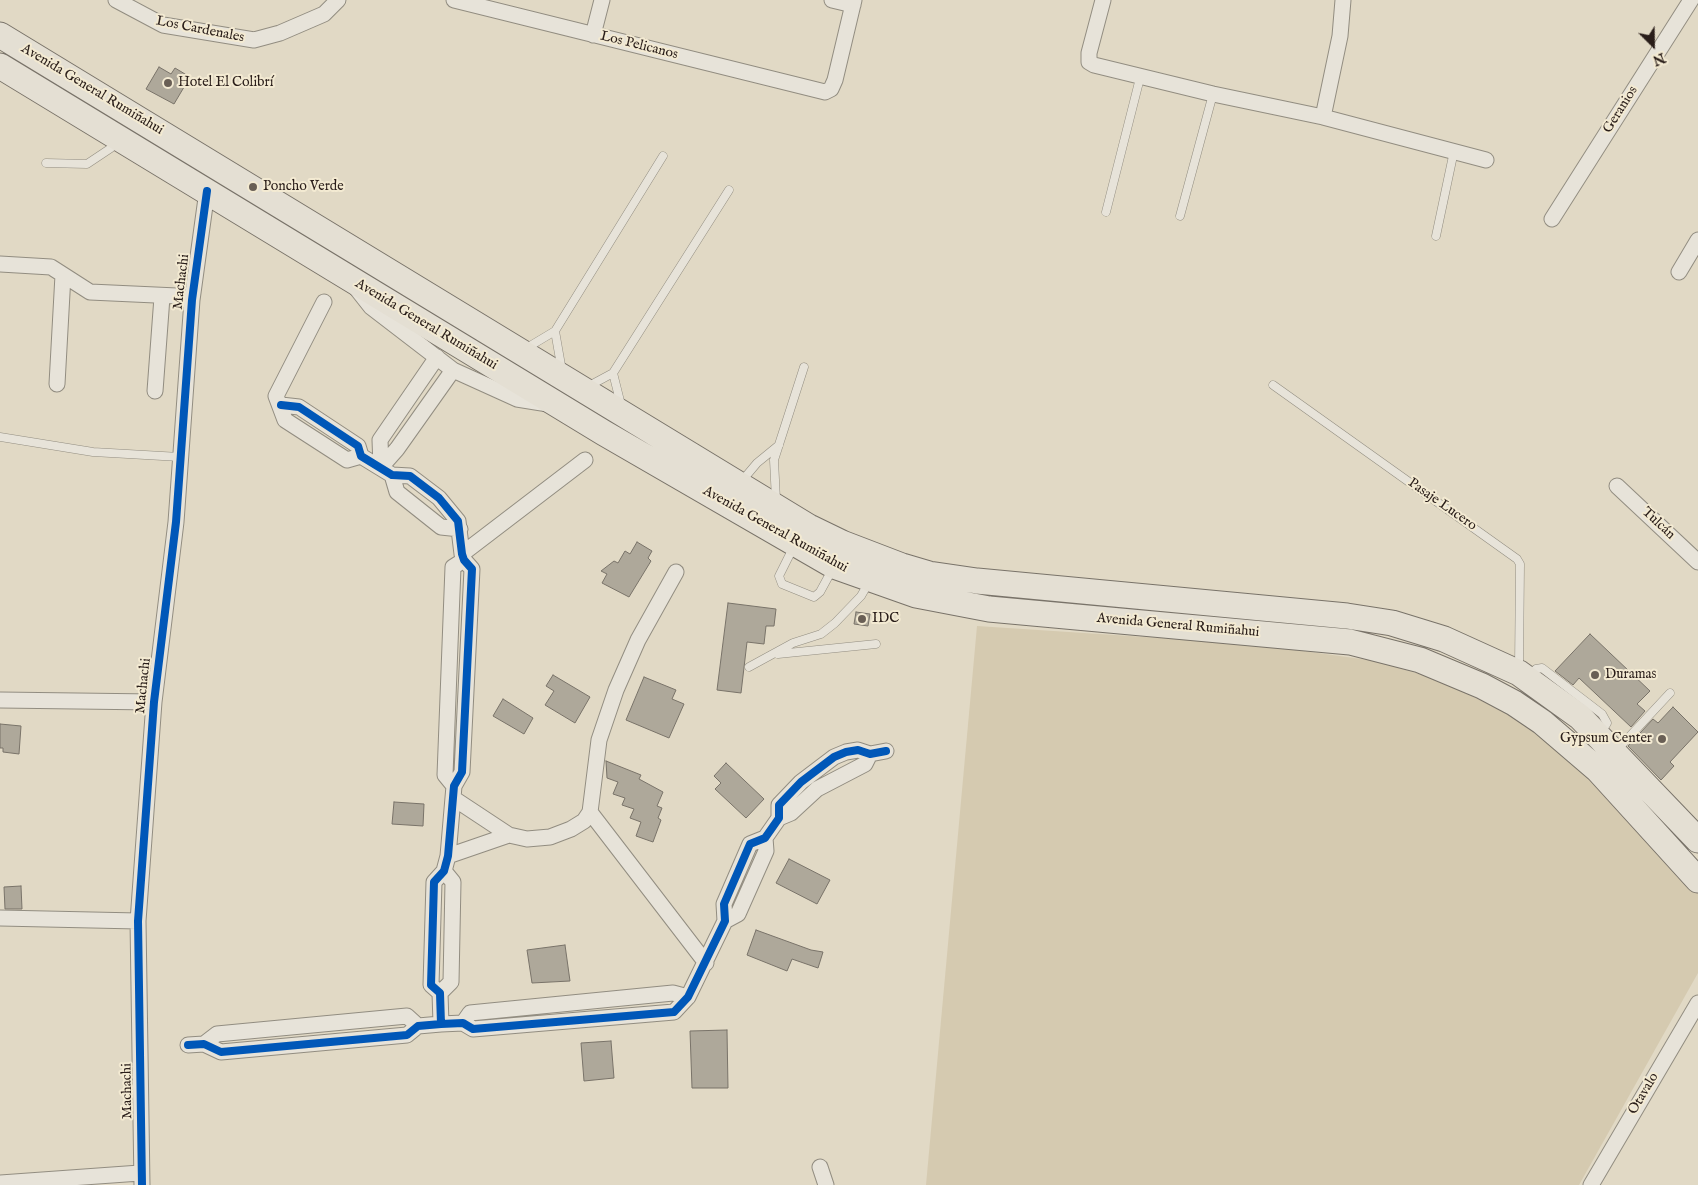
<!DOCTYPE html>
<html>
<head>
<meta charset="utf-8">
<style>
	body { margin:0 }
	#map { position:relative; width:1698px; height:1185px; overflow:hidden; background:#e1d9c5; font-family:"IM FELL English",serif }
	canvas { display:block }
	.north { position:absolute; left:1628px; top:20px; width:50px; height:50px; -webkit-text-stroke:4px #f3ead2; paint-order:stroke; rotate:157deg; font-size:14px; font-weight:700; line-height:20px; text-align:center; color:#291d19 }
	.north::after { content:''; display:block; margin:auto; width:18px; height:22px; background:#291d19; clip-path:polygon(50% 0,100% 100%,50% 72%,0 100%) }
</style>
</head>
<body>
<div id="map">
<canvas width="1698" height="1185"></canvas>
<div class="north">N</div>
</div>
<script>
const ctx = document.querySelector('canvas').getContext('2d');
ctx.lineJoin = 'round';
function fillPath(path, color) { ctx.fillStyle = color; ctx.fill(path, 'evenodd'); }
const shape = rows => new Path2D(rows.map(r => 'M' + r).join(''));
function strokePath(path, color, width, dash) { ctx.strokeStyle = color; ctx.lineWidth = width; ctx.lineCap = dash ? 'butt' : 'round'; ctx.setLineDash(dash || []); ctx.stroke(path); }
function drawText(font, color, halo, rows, align = 'center') {
  ctx.font = font + ' "IM FELL English",serif'; ctx.lineWidth = 4; ctx.setLineDash([]); ctx.textBaseline = 'middle'; ctx.strokeStyle = halo; ctx.fillStyle = color; for (const [text, x, y, turn = 0] of rows) {
    ctx.save(); ctx.translate(x, y); ctx.rotate((+turn || 0) * Math.PI / 180); ctx.textAlign = isNaN(turn) ? turn : align; if (halo) ctx.strokeText(text, 0, 0); ctx.fillText(text, 0, 0); ctx.restore();
  }
}
const green = shape([
	[977,626,1252,644,1376,661,1442,681,1506,713,1564,754,1619,807,1698,894,1698,973,1579,1185,926,1185]
]);
const building = shape([
	[159,67,171,74,175,68,190,77,174,104,146,89,159,67],
	[637,542,652,551,648,558,651,561,629,597,602,583,607,574,601,571,614,561,618,563,625,551,630,554,637,542],
	[728,603,776,609,774,626,766,626,764,644,747,642,741,693,717,690,728,603],
	[856,612,870,614,868,626,854,624,856,612],
	[1590,634,1650,691,1637,704,1645,711,1631,727,1579,678,1573,685,1555,671,1590,634],
	[553,675,590,697,575,723,545,705,554,691,546,686,553,675],
	[644,677,676,690,672,699,684,704,669,738,626,720,644,677],
	[503,699,533,718,524,734,493,716,503,699],
	[1673,707,1698,732,1670,762,1674,766,1661,780,1628,746,1653,719,1658,723,1673,707],
	[0,724,21,726,19,754,3,752,3,748,0,748,0,724],
	[606,761,641,775,639,779,663,792,657,806,662,808,658,818,661,820,653,842,636,836,641,822,630,818,634,809,622,805,625,798,613,794,618,782,607,778,606,761],
	[726,763,764,799,746,818,715,789,721,783,714,776,726,763],
	[394,802,424,804,423,826,392,824,394,802],
	[789,859,830,880,817,904,776,883,789,859],
	[21,886,22,909,5,909,4,887,21,886],
	[756,930,811,950,823,952,818,968,792,959,787,971,747,955,756,930],
	[565,945,570,981,532,983,527,950,565,945],
	[727,1030,728,1088,692,1088,690,1031,727,1030],
	[611,1041,614,1078,584,1081,581,1043,611,1041]
]);
const service = shape([
	[46,163,87,164,111,148,116,141],
	[1106,212,1140,78],
	[1180,216,1213,94],
	[1436,236,1454,151],
	[555,331,562,371],
	[525,349,555,331,663,156],
	[613,373,621,405],
	[1273,385,1517,559,1520,564,1519,668],
	[587,387,613,373,729,190],
	[0,437,93,452,180,457],
	[741,482,757,463,779,445],
	[776,500,774,460,804,367],
	[794,546,779,576,782,584,814,597,820,592,832,570],
	[778,654,876,644],
	[749,667,793,643,821,634,835,623,861,596,869,582],
	[1528,676,1536,669,1542,668,1602,714,1607,723,1600,734],
	[1616,751,1670,693]
]);
const minor = shape([
	[116,0,163,25,254,40,280,33,324,14,338,0],
	[454,0,825,92,831,89,835,80,854,0],
	[832,0,853,5],
	[1103,0,1089,53,1089,62,1094,65,1213,94,1323,117,1340,36,1343,0],
	[593,35,602,0],
	[1323,117,1486,160],
	[1552,219,1691,0],
	[0,264,51,267,90,292,177,296,192,300],
	[1679,272,1698,240],
	[356,288,371,307,453,370,517,399,548,404],
	[324,302,276,396,285,420,347,460,361,456],
	[57,384,63,275],
	[155,391,162,297],
	[281,405,299,407,358,446,361,456,392,475,410,476,439,498,458,521,462,554,464,560,472,569,462,772,454,786,448,856,444,871,434,882,431,985,440,993,441,1024],
	[381,467,380,440,437,357],
	[381,467,397,449,453,370],
	[392,475,397,492,441,527,460,529],
	[1617,486,1698,562],
	[462,554,585,460],
	[676,572,638,640,616,690,599,740,590,812,706,963],
	[0,700,154,702],
	[454,786,445,775,453,567,464,560],
	[453,798,509,835,527,839,550,837,571,829,584,821,590,812],
	[779,818,791,813,817,789,865,764,870,754],
	[448,856,509,835],
	[0,918,138,921],
	[725,921,738,914,766,851,765,838],
	[440,993,451,982,453,882,444,871],
	[463,1023,470,1013,673,993,688,997],
	[204,1044,217,1034,407,1016,418,1026],
	[188,1045,204,1044,221,1052,407,1035,418,1026,441,1024,463,1023,473,1029,674,1012,688,997,725,921,724,904,750,844,765,838,779,818,779,805,801,782,834,757,846,752,858,750,870,754,886,751],
	[820,1167,826,1185],
	[0,1183,140,1173],
	[142,1185,138,921,154,702,176,522,192,300,207,191],
	[1591,1185,1698,1003]
]);
const trunk = shape([
	[0,35,809,527,842,543,902,566,929,574,977,581,1347,616,1392,623,1444,639,1519,673,1580,717,1698,840],
	[0,66,604,433,834,566,916,595,989,609,1350,642,1420,660,1482,686,1514,703,1542,722,1598,770,1698,880]
]);
const cycleway = shape([
	[281,405,299,407,358,446,361,456,392,475,410,476,439,498,458,521,462,554,464,560,472,569,462,772,454,786,448,856,444,871,434,882,431,985,440,993,441,1024],
	[188,1045,204,1044,221,1052,407,1035,418,1026,441,1024,463,1023,473,1029,674,1012,688,997,725,921,724,904,750,844,765,838,779,818,779,805,801,782,834,757,846,752,858,750,870,754,886,751],
	[142,1185,138,921,154,702,176,522,192,300,207,191]
]);
const markers = [
	[168,83,5,"#695f55"],
	[253,187,5,"#695f55"],
	[862,619,5,"#695f55"],
	[1595,675,5,"#695f55"],
	[1662,739,5,"#695f55"]
];
const streetNames = [
	["Los Cardenales",200,30,11],
	["Los Pelicanos",639,46,14],
	["Avenida General Rumiñahui",92,90,31],
	["Geranios",1621,110,-58],
	["Machachi",182,282,-83],
	["Avenida General Rumiñahui",426,325,31],
	["Pasaje Lucero",1442,505,35],
	["Tulcán",1658,524,43],
	["Avenida General Rumiñahui",775,530,29],
	["Avenida General Rumiñahui",1178,626,5],
	["Machachi",144,686,-84],
	["Machachi",128,1091,-91],
	["Otavalo",1644,1094,-59]
];
const poiNames = [
	["Hotel El Colibrí",178,83],
	["Poncho Verde",263,187],
	["IDC",872,619],
	["Duramas",1605,675],
	["Gypsum Center",1652,739,"right"]
];
fillPath(green, '#d5cab0');
fillPath(building, '#aea89a');
strokePath(building, '#797369', 1);
strokePath(service, '#928d81', 9);
strokePath(minor, '#928d81', 17);
strokePath(trunk, '#797369', 27);
strokePath(service, '#e7e3d9', 8);
strokePath(minor, '#e7e3d9', 15);
strokePath(trunk, '#e4dfd3', 25);
strokePath(cycleway, '#0057b8', 8);
for (const [x, y, r, color] of markers) { const dot = new Path2D(); dot.arc(x, y, r, 0, 2 * Math.PI); ctx.fillStyle = color; ctx.fill(dot); strokePath(dot, '#f3ead2', 2); }
drawText('14px', '#291d19', '#f3ead2', streetNames);
drawText('14px', '#291d19', '#f3ead2', poiNames, 'left');
</script>
</body>
</html>
